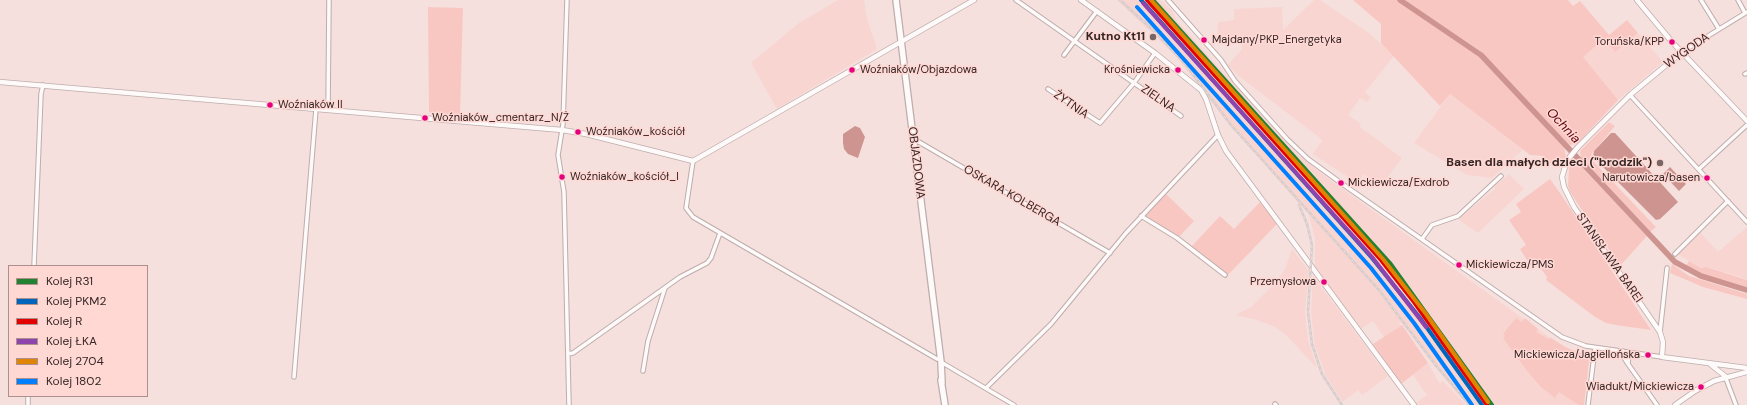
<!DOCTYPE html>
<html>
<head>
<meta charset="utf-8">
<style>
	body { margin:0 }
	#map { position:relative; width:1747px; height:405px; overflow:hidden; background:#f5e0de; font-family:"DM Sans",sans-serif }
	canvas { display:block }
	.legend { position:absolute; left:8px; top:265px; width:140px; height:132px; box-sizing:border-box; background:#ffd8d4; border:1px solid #ad908e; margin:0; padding:5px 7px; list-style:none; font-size:12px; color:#332524 }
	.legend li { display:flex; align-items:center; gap:8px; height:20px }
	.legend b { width:20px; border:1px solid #ad908e }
</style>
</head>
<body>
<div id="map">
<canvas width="1747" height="405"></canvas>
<ul class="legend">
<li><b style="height:5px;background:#238132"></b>Kolej R31</li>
<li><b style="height:5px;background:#0065bd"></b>Kolej PKM2</li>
<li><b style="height:5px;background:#e50000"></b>Kolej R</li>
<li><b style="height:5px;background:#8e44ad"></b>Kolej ŁKA</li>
<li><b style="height:5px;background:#e08405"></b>Kolej 2704</li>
<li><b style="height:5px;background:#0080ff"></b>Kolej 1802</li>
</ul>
</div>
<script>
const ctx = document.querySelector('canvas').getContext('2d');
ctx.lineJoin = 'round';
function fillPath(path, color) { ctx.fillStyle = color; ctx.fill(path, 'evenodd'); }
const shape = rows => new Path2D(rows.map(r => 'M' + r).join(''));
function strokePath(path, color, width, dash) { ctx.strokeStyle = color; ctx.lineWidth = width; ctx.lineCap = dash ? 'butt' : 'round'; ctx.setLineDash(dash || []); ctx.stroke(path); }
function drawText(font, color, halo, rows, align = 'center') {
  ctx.font = font + ' "DM Sans",sans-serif'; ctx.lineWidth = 3; ctx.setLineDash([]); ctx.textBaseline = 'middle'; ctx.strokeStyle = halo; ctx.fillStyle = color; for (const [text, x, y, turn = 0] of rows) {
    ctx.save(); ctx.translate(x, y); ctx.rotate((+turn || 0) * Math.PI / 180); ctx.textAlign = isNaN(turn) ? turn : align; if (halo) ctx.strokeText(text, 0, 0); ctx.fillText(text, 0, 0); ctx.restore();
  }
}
const built = shape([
	[838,0,864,0,867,19,877,49,777,109,751,63,799,23],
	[1117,0,1160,0,1171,9,1177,21,1298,155,1337,185,1549,337,1567,348,1584,354,1589,360,1584,405,1468,405,1455,391,1401,322,1399,323,1401,326,1384,337,1373,321,1361,329,1315,266,1315,238,1309,215,1226,120,1174,54],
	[1314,0,1320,0,1369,33,1394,56,1365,92,1371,97,1367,102,1360,98,1348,115,1361,124,1360,127,1402,158,1381,186,1364,174,1357,183,1313,154,1322,141,1320,138,1240,77,1228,65,1242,49,1242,42,1217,40,1218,22,1234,20,1234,9,1282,7,1283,30],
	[1638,33,1663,62,1618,100,1582,57,1604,39,1615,52],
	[1450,94,1523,150,1492,178,1467,175,1414,143],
	[1509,174,1524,189,1478,233,1459,220,1461,217,1495,189,1494,187],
	[1747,227,1747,279,1707,267,1699,267,1676,253,1699,231,1718,252],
	[1292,249,1309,271,1305,312,1308,340,1317,368,1287,336,1275,327,1257,320,1236,315,1251,307,1277,281,1285,269],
	[1313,276,1388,376,1362,395,1358,390,1343,402,1326,376,1315,346,1311,312],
	[1428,363,1439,383,1443,381,1466,405,1417,405,1416,403,1427,395,1413,375]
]);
const green = shape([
	[1353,0,1397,0,1479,55,1564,148,1566,157,1561,165,1558,167,1553,166,1543,156,1530,155,1450,94,1440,106,1381,43,1381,24],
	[1404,0,1568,0,1573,6,1580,1,1609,35,1627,20,1638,33,1615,52,1604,39,1583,57,1618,100,1577,144,1568,145,1479,50],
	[428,7,463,8,460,115,429,112],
	[1609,122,1615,126,1593,152,1590,158,1656,227,1649,233,1581,158,1580,151],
	[1577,162,1647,236,1620,266,1570,192,1568,186,1569,168,1571,163],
	[1550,179,1562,196,1651,330,1616,325,1606,323,1595,317,1546,280,1547,277,1536,262,1530,265,1520,249,1526,245,1509,220,1521,212,1516,204],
	[1166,194,1194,221,1178,238,1144,217],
	[1261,201,1277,224,1227,276,1191,247,1220,216,1234,229],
	[1689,261,1701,268,1706,267,1747,280,1747,289,1692,271,1685,267],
	[1672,264,1689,276,1747,294,1747,299,1703,287,1682,278,1670,273],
	[1516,318,1522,322,1525,318,1538,329,1536,332,1548,339,1551,338,1567,348,1584,354,1589,360,1584,405,1579,405,1559,392,1555,398,1541,387,1528,372,1503,338,1505,336,1503,334],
	[1402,325,1428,363,1401,384,1373,344]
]);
const water = shape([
	[855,126,860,128,865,137,858,158,848,154,844,149,843,143,843,134],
	[1611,133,1615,133,1678,202,1660,219,1656,220,1593,157,1594,151],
	[1670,167,1686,184,1679,191,1663,174]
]);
const river = shape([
	[1400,0,1481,55,1675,262,1701,276,1747,290]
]);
const minor = shape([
	[567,0,563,124,558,155,564,192,569,405],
	[1016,0,1181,116],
	[1168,0,1221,60,1235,81,1287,139,1308,159,1341,183,1562,337,1586,346,1662,357],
	[1701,0,1719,29],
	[1738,0,1745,13],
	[1682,52,1747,12],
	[1064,55,1097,11],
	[1745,74,1747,73],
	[1048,89,1100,123,1134,83,1155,53],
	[1630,95,1747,222],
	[328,110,329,0],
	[913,141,919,142,1110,253],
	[693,161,686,208,693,217,937,359],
	[1699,169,1747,125],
	[1141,216,1177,238,1225,275],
	[1422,239,1432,225,1458,216,1501,176],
	[1675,254,1728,201],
	[34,266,41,94,43,85],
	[1660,332,1667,268],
	[1623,351,1623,356,1628,364,1629,352],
	[568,354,573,353,680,277,707,263,711,258,720,233],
	[941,362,1014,405],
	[1628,364,1657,405],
	[643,371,648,341,665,288],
	[1725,376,1736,405],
	[294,377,316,109],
	[986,388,1051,324,1126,233,1218,135],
	[1275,404,1276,405],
	[28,405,28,396],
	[1588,405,1595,348]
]);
const tertiary = shape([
	[1081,0,1155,53,1201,90,1206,99,1218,135,1226,151,1414,405],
	[1637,0,1672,42,1747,121],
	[1682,52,1630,95,1578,147,1569,158,1565,167,1562,177,1564,187,1574,207,1660,332,1663,342,1662,357,1747,368],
	[0,82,562,130,586,134,693,161,974,0],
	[1710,364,1725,376],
	[1675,405,1695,391,1714,381,1747,372]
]);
const primary = shape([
	[896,0,941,362,942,383],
	[941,380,945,405]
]);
const rail = shape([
	[1120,0,1154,31,1186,65,1231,125,1379,290,1437,367,1470,405],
	[1299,205,1307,224,1312,245,1308,312,1312,344,1322,374,1342,405]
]);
const rail1 = shape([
	[1153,0,1390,263,1492,405]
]);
const rail2 = shape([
	[1141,0,1372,258,1420,318,1482,405]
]);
const rail3 = shape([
	[1147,0,1381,260,1414,302,1487,405]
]);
const rail4 = shape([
	[1143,3,1372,257,1426,327]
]);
const rail5 = shape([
	[1151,0,1383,259,1426,314,1488,402]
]);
const rail6 = shape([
	[1137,7,1371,268,1414,323,1472,405]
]);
const markers = [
	[1153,37,4,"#776665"],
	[1204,40,3.5,"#e5007d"],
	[1672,42,3.5,"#e5007d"],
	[852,70,3.5,"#e5007d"],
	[1178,70,3.5,"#e5007d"],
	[270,105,3.5,"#e5007d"],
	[425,118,3.5,"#e5007d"],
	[578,132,3.5,"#e5007d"],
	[1660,163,4,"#776665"],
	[562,177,3.5,"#e5007d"],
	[1707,178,3.5,"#e5007d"],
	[1341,183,3.5,"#e5007d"],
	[1459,265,3.5,"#e5007d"],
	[1324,282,3.5,"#e5007d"],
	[1648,355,3.5,"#e5007d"],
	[1701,387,3.5,"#e5007d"]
];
const busNames = [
	["Majdany/PKP_Energetyka",1212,40],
	["Toruńska/KPP",1664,42,"right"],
	["Woźniaków/Objazdowa",860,70],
	["Krośniewicka",1170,70,"right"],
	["Woźniaków II",278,105],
	["Woźniaków_cmentarz_N/Ż",432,118],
	["Woźniaków_kościół",586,132],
	["Woźniaków_kościół_I",570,177],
	["Narutowicza/basen",1700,178,"right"],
	["Mickiewicza/Exdrob",1348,183],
	["Mickiewicza/PMS",1466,265],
	["Przemysłowa",1316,282,"right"],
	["Mickiewicza/Jagiellońska",1640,355,"right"],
	["Wiadukt/Mickiewicza",1694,387,"right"]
];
const poiNames = [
	["Kutno Kt11",1145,37],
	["Basen dla małych dzieci (\"brodzik\")",1652,163]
];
const streetNames = [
	["WYGODA",1687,51,-35],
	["ZIELNA",1158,99,35],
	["ŻYTNIA",1071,105,35],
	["OBJAZDOWA",916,163,83],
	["OSKARA KOLBERGA",1012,196,30],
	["STANISŁAWA BAREI",1609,258,55]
];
const waterNames = [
	["Ochnia",1563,126,47]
];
fillPath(built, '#f8d5d1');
fillPath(green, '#f9c7c2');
fillPath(water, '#ce9590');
strokePath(river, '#ce9590', 5.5);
strokePath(minor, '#bdadab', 5.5);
strokePath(tertiary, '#bdadab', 6);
strokePath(primary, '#bdadab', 8);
strokePath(minor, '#fefafa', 3.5);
strokePath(tertiary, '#fefafa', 4.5);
strokePath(primary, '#fefafa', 5.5);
strokePath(rail, '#d3cdcd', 2.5);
strokePath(rail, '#ffd8d4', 1, [3]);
strokePath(rail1, '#238132', 4);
strokePath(rail2, '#0065bd', 4);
strokePath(rail3, '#e50000', 4);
strokePath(rail4, '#8e44ad', 4);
strokePath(rail5, '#e08405', 4);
strokePath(rail6, '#0080ff', 4);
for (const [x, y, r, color] of markers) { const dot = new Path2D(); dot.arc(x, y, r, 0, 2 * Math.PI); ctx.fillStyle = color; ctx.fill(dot); strokePath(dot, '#ffd8d4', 1.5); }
drawText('11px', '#332524', '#ffd8d4', busNames, 'left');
drawText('bold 12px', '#332524', '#ffd8d4', poiNames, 'right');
drawText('12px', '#332524', '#ffd8d4', streetNames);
drawText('italic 13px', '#5e010a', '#ffd8d4', waterNames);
</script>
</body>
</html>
